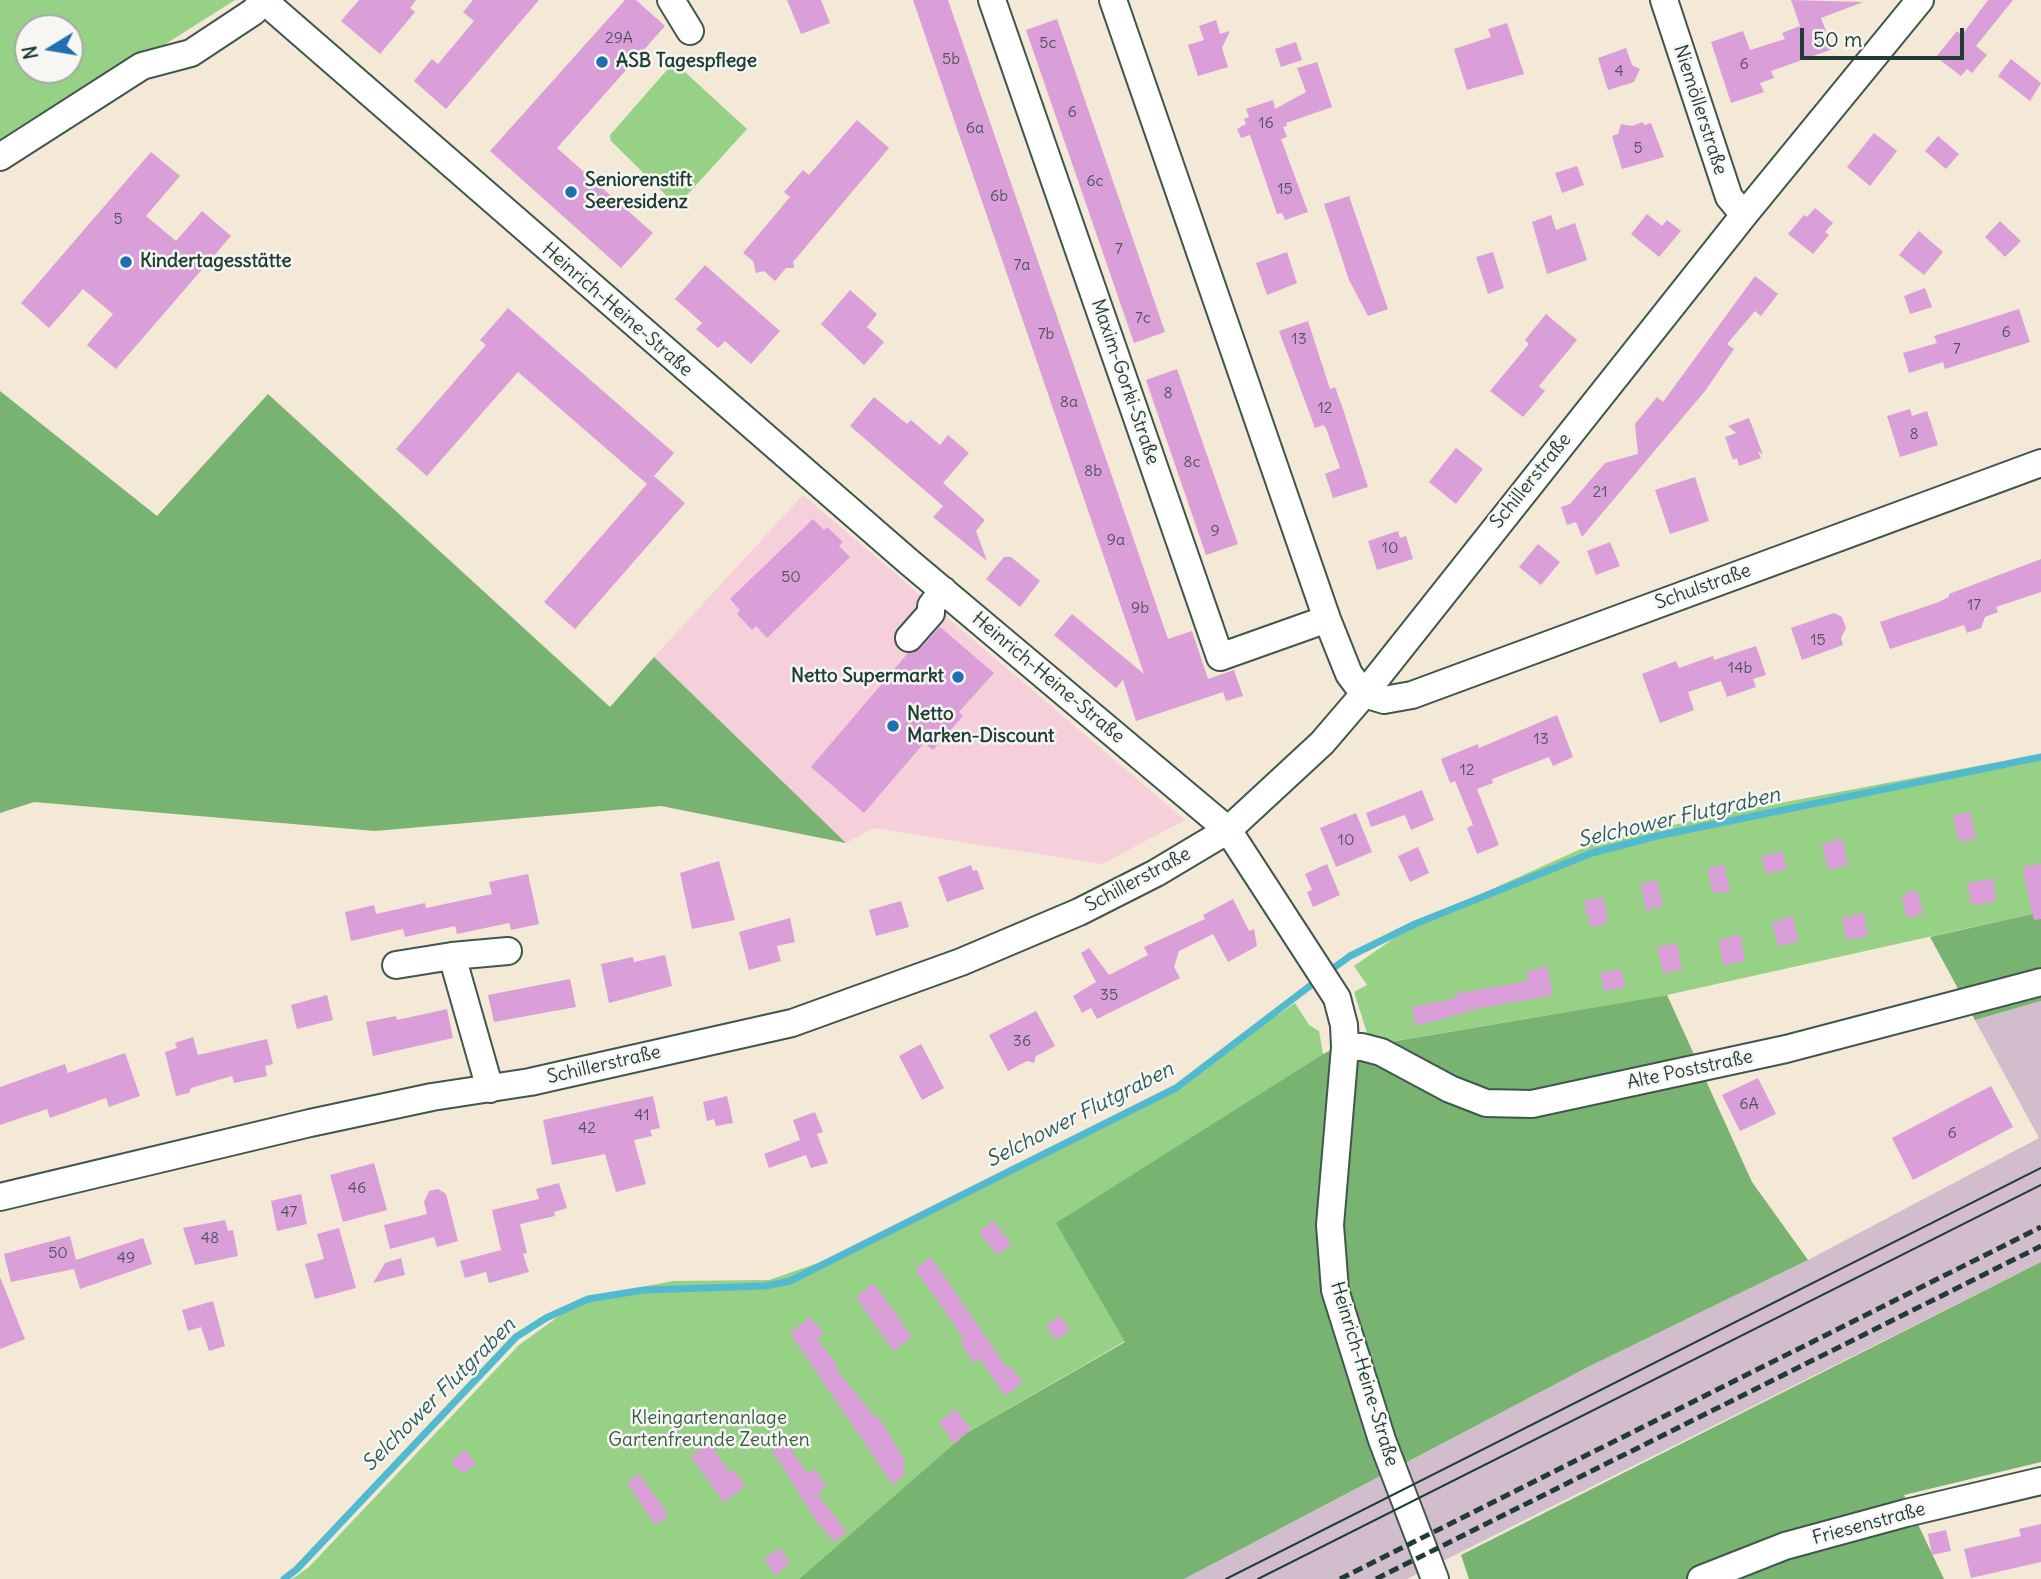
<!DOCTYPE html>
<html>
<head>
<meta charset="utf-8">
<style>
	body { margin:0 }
	#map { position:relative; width:2041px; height:1579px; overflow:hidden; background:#f4e8d6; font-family:Delius,sans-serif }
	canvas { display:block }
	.north { position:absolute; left:14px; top:14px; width:70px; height:70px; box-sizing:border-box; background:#f6f6f2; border:2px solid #a0aca6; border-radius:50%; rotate:259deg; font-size:19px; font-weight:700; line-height:28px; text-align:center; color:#1f3d34 }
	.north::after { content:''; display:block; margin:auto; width:24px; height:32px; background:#1f6fb2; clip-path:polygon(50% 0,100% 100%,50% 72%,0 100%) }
	.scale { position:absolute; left:1800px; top:28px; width:164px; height:32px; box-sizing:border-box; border:4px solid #1f3d34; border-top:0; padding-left:9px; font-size:21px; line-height:24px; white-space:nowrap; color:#1f3d34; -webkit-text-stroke:5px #f6f6f2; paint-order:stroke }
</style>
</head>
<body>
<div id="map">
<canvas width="2041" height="1579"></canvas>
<div class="north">N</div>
<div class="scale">50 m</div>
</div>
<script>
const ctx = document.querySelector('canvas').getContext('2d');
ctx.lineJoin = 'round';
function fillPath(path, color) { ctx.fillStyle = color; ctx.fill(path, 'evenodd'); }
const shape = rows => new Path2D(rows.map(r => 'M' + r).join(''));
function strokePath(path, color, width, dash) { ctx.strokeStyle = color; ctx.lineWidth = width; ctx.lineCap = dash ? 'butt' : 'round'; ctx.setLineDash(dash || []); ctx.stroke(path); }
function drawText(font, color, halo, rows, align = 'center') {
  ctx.font = font + ' Delius,sans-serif'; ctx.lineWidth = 5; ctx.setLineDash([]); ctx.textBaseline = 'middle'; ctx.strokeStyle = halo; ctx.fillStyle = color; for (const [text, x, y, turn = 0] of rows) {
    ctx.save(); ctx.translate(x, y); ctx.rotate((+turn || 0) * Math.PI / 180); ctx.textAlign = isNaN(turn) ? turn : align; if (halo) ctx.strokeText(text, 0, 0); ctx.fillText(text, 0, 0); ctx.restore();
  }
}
const built = shape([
	[803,495,1185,820,1102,864,873,828,846,843,654,657]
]);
const industrial = shape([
	[2041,1001,2041,1262,1407,1579,1184,1579,1588,1367,1808,1260,2039,1138,1975,1020]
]);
const green = shape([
	[0,0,235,0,0,149],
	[28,28,70,28,70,70,28,70],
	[674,62,747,129,677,206,611,141,610,135],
	[2041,754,2041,912,1667,995,1383,1043,1367,1033,1354,992,1367,985,1354,966,1393,939,1448,909,1594,843,1722,814],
	[1295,1003,1309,1025,1319,1031,1323,1054,1057,1223,1125,1341,965,1434,799,1579,292,1579,309,1567,519,1345,584,1298,673,1281,769,1280,847,1253,1142,1109]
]);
const forest = shape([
	[0,391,157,516,268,394,610,707,654,657,846,843,661,806,375,831,34,802,0,813],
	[2041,912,2041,1001,1975,1020,1930,937],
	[1667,995,1752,1182,1808,1260,1588,1367,1184,1579,799,1579,965,1434,1125,1342,1056,1223,1323,1054,1367,1033,1384,1043],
	[2041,1262,2041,1462,1904,1495,1944,1579,1469,1579,1461,1555]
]);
const stream = shape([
	[1328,972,1350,956,1415,924,1592,853,1657,836,2041,757],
	[284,1579,297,1569,516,1337,546,1318,588,1299,644,1290,765,1286,790,1281,1176,1088,1319,979]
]);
const building = shape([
	[359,0,416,0,410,8,415,12,380,54,341,21],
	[473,0,539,0,446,109,414,81,432,59,438,64,474,21,463,12],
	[625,0,636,0,665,26,557,148,653,233,621,268,490,151],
	[787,0,821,0,830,23,801,34],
	[913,0,948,0,1168,639,1192,631,1208,679,1234,670,1243,696,1226,701,1223,692,1136,721,1123,680,1116,688,1054,635,1072,614,1144,674],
	[1791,0,1863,2,1821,18,1833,49,1771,71,1774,78,1760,83,1764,92,1731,103,1711,42,1743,31,1750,50,1785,39,1782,33,1800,26],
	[1988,0,2013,0,1976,46,1987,55,1972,73,1967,69,1961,76,1936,57,1957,31,1962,35],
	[1057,19,1165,332,1134,343,1026,30],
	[1216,20,1220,34,1230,31,1222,48,1228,67,1198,76,1188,45,1204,40,1199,26],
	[1507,23,1524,74,1467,90,1454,49,1491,37,1488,29],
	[1296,42,1302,60,1281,67,1275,49],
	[1626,48,1632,65,1640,69,1634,82,1608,90,1598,58],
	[2011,59,2041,83,2030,101,1998,76],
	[1317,62,1332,107,1286,123,1287,126,1283,127,1287,137,1281,139,1308,212,1285,220,1282,213,1277,214,1250,135,1241,138,1237,129,1246,124,1244,119,1249,117,1246,109,1273,100,1275,109,1306,92,1297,68],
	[857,120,889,148,793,262,794,268,786,268,775,281,764,271,756,273,753,261,743,253,790,197,784,192,803,170,809,175],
	[1643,122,1644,125,1651,123,1664,157,1622,169,1612,136,1618,134,1621,124,1632,126],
	[1874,133,1897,151,1870,186,1847,167],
	[1938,136,1959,154,1946,169,1925,151],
	[151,152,180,176,146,216,176,241,202,211,231,236,116,369,87,345,113,314,83,289,49,328,21,303],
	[1577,166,1584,185,1562,193,1555,173],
	[1349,196,1388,309,1368,316,1349,280,1324,204],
	[1815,208,1833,223,1825,232,1829,235,1813,254,1788,234,1804,215,1807,217],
	[1647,214,1662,226,1667,220,1681,231,1659,257,1631,234],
	[1551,215,1556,230,1575,223,1587,260,1547,274,1532,222],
	[2000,221,2021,241,2005,257,1985,237],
	[1919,231,1943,252,1924,275,1899,255],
	[1287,252,1297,283,1267,295,1256,263],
	[1493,252,1504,288,1488,294,1476,257],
	[705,265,780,331,751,364,725,341,718,348,696,329,702,323,675,299],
	[1755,276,1778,294,1761,316,1755,311,1727,344,1734,349,1705,391,1582,537,1576,522,1567,525,1561,507,1570,504,1605,463,1638,454,1635,424,1657,397,1663,402],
	[1925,288,1932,307,1910,314,1904,296],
	[850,290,877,314,867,327,884,342,864,365,821,324],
	[508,308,674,453,647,484,518,372,427,476,396,449,486,345,480,340],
	[2019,309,2030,342,1945,369,1943,362,1909,373,1903,353,1937,343,1934,336],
	[1546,314,1577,340,1539,386,1545,391,1523,417,1490,391,1529,344,1525,340],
	[1308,321,1330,389,1335,387,1343,409,1368,487,1333,498,1325,474,1340,468,1326,428,1323,425,1315,428,1279,331],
	[1177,369,1238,544,1206,555,1146,380],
	[874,397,907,424,911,420,940,445,948,435,969,453,943,483,985,520,976,531,987,561,933,517,943,506,850,426],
	[1910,409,1912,416,1927,411,1938,445,1900,457,1887,416],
	[1749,418,1763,455,1758,451,1761,458,1739,466,1737,458,1733,460,1725,437,1736,433,1728,426],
	[1456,448,1483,469,1456,504,1429,482],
	[654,476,685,503,575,629,544,602],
	[1695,477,1709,521,1670,534,1655,490],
	[813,519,824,530,827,527,843,542,839,546,850,557,767,638,756,626,752,630,737,614,740,610,730,599],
	[1398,531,1400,538,1406,536,1413,559,1377,570,1368,541],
	[1610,542,1620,566,1596,575,1587,551],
	[1538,544,1560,562,1541,585,1519,567],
	[1004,557,1011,557,1040,581,1020,607,986,579],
	[2041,559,2041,592,1996,607,1998,612,1985,617,1981,628,1967,633,1964,625,1890,649,1880,622,1936,603,1949,597,1949,594],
	[1834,613,1842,617,1846,628,1841,638,1843,645,1802,660,1791,628],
	[940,627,994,673,959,712,963,716,933,750,924,743,864,813,811,767,908,653,920,649],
	[1756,646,1766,675,1753,679,1756,687,1727,697,1721,681,1688,692,1694,710,1660,723,1642,674,1676,661,1679,668,1713,656,1714,660],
	[1557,715,1573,757,1553,766,1549,757,1492,779,1493,783,1477,789,1499,845,1477,854,1467,828,1473,825,1455,781,1450,783,1441,759,1478,744,1479,748],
	[1422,790,1434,820,1411,830,1405,815,1371,827,1366,813],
	[1970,811,1976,838,1959,842,1953,816],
	[1356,813,1372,852,1336,867,1320,828],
	[1842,838,1848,865,1828,870,1822,844],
	[1418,847,1429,873,1410,882,1398,856],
	[1782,852,1787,869,1766,874,1761,856],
	[719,861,735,920,692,929,680,873],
	[2041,863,2041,919,2034,920,2022,868],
	[1327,864,1340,895,1313,907,1307,892,1312,890,1305,874],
	[971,865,973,871,977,870,984,889,947,902,938,877],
	[1724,865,1730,891,1713,893,1707,868],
	[528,874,539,924,511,930,509,923,457,934,455,926,405,937,403,929,351,941,345,912,374,905,376,914,425,903,426,908,492,894,489,882],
	[1993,878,1996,901,1972,906,1967,883],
	[1657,880,1663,906,1646,910,1640,884],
	[1918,890,1923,914,1906,918,1902,894],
	[1603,897,1608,923,1590,927,1584,901],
	[1233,899,1249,931,1254,929,1257,946,1228,962,1213,934,1179,951,1174,967,1180,978,1097,1019,1091,1008,1082,1013,1073,996,1096,982,1081,953,1089,948,1109,975,1148,955,1144,947,1205,919,1203,915],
	[901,901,909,927,876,936,869,910],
	[1864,913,1868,936,1846,940,1842,918],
	[1793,916,1798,941,1778,946,1772,922],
	[790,918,795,942,777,946,781,961,749,970,739,932],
	[1740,934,1745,961,1723,965,1719,940],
	[1677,943,1682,970,1663,973,1657,947],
	[665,955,672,986,609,1003,601,964,633,957,634,962],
	[1547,966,1553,995,1481,1008,1416,1026,1412,1007,1456,998,1454,994,1528,981,1526,972],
	[1621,969,1625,987,1604,991,1600,973],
	[570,979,576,1007,494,1022,488,995],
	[327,995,333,1020,297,1029,291,1005],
	[447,1009,453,1038,373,1056,366,1022,396,1016,397,1020],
	[1036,1011,1055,1046,1036,1056,1034,1063,1027,1061,1008,1071,989,1035],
	[193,1037,198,1055,267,1039,273,1064,265,1066,267,1076,234,1083,232,1076,191,1088,189,1093,176,1096,165,1052,177,1048,175,1043],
	[921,1044,944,1088,922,1100,899,1056],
	[125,1053,140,1096,109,1107,106,1098,50,1118,47,1109,0,1125,0,1087,65,1064,68,1073],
	[1758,1078,1776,1114,1740,1131,1722,1095],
	[1991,1086,2013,1127,1913,1180,1892,1138],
	[653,1096,660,1128,650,1130,652,1136,634,1140,646,1184,616,1192,605,1154,552,1165,543,1120],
	[727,1096,733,1123,716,1126,714,1119,707,1121,703,1102],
	[815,1112,823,1132,817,1134,828,1163,811,1168,806,1155,769,1168,764,1154,800,1140,793,1120],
	[374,1163,387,1210,343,1222,330,1175],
	[559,1183,567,1208,554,1212,555,1216,520,1224,527,1253,523,1254,529,1272,489,1283,486,1272,465,1278,460,1261,501,1250,492,1210,539,1199,536,1189],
	[438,1189,446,1194,458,1241,437,1247,434,1237,390,1249,384,1225,427,1214,424,1202,429,1191],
	[301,1194,307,1224,277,1231,271,1201],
	[225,1220,228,1231,233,1230,238,1256,195,1265,183,1228],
	[993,1220,1011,1244,997,1255,979,1232],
	[339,1228,356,1288,315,1299,305,1264,324,1259,317,1234],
	[70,1236,76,1260,143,1238,152,1264,80,1289,74,1269,11,1282,4,1254],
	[931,1257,1007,1368,1010,1366,1023,1382,1005,1396,980,1359,974,1363,960,1342,964,1339,915,1269],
	[401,1258,405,1275,373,1283,385,1263],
	[0,1277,25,1339,0,1349],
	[874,1283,912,1337,893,1351,856,1297],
	[213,1301,225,1346,209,1351,201,1327,188,1331,182,1310],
	[1060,1315,1070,1330,1056,1340,1046,1326],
	[810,1317,824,1333,817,1339,838,1366,835,1368,876,1418,878,1416,906,1463,902,1466,906,1473,893,1485,790,1333],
	[955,1409,971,1429,954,1444,939,1422],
	[785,1440,808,1474,815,1468,826,1487,817,1494,847,1532,834,1542,817,1522,772,1450],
	[709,1443,730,1473,734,1470,745,1486,724,1503,691,1456],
	[465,1450,476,1464,462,1474,451,1461],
	[639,1474,666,1511,666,1518,655,1525,627,1483],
	[2041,1524,2041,1562,1971,1578,1964,1549,2021,1536,2019,1529],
	[1946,1530,1951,1551,1932,1555,1928,1534],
	[780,1548,790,1563,775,1575,764,1558]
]);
const minor = shape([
	[263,0,909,562,1228,830,1337,998,1344,1025,1345,1047,1330,1225,1335,1290,1382,1440,1435,1579],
	[671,0,690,31],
	[992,0,1220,657,1327,619],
	[1113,0,1327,619,1349,674,1364,694],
	[1664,0,1729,197,1744,215],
	[0,157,142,66,191,53,253,12,264,1],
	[909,638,931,613,931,606,943,590],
	[1364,694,1384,700,1412,695,2041,463],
	[452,956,508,951],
	[396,965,452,956,490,1089],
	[1345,1047,1362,1047,1381,1052,1450,1089,1486,1103,1532,1104,1786,1049,2041,982],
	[0,1197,310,1123,432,1097,530,1082,792,1023,961,962,1079,912,1156,873,1228,830,1322,743,1364,694,1744,215,1920,0],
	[1701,1579,1785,1546,1906,1513,2041,1481]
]);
const tram = shape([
	[1226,1579,2041,1168],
	[1258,1579,2041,1185]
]);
const rail = shape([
	[1340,1579,2041,1227],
	[1376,1579,2041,1246]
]);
const markers = [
	[602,62,7,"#1f6fb2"],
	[571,192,7,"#1f6fb2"],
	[126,262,7,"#1f6fb2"],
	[958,677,7,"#1f6fb2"],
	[893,726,7,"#1f6fb2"]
];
const numberNames = [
	["29A",619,38],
	["5c",1048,43],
	["5b",951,59],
	["6",1744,64],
	["4",1619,71],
	["6",1072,112],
	["16",1266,123],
	["6a",975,128],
	["5",1638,148],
	["6c",1095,181],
	["15",1285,189],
	["6b",999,196],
	["5",118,219],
	["7",1119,249],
	["7a",1022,265],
	["7c",1143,318],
	["6",2006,332],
	["7b",1046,334],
	["13",1299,339],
	["7",1957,349],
	["8",1168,393],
	["8a",1069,402],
	["12",1325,408],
	["8",1914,434],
	["8c",1192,462],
	["8b",1093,471],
	["21",1600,492],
	["9",1215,531],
	["9a",1116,540],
	["10",1390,548],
	["50",791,577],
	["17",1974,605],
	["9b",1140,608],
	["15",1818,640],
	["14b",1740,668],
	["13",1541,739],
	["12",1467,770],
	["10",1346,840],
	["35",1109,995],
	["36",1022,1041],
	["6A",1749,1104],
	["41",642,1115],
	["42",587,1128],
	["6",1952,1133],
	["46",357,1188],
	["47",289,1212],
	["48",210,1238],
	["50",58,1253],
	["49",126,1258]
];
const poiNames = [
	["ASB Tagespflege",616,62],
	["Seniorenstift",585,181],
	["Seeresidenz",585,203],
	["Kindertagesstätte",140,262],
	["Netto Supermarkt",944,677,"right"],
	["Netto",907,715],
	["Marken-Discount",907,737]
];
const streetNames = [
	["Niemöllerstraße",1700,110,72],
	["Heinrich-Heine-Straße",617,310,41],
	["Maxim-Gorki-Straße",1125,382,71],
	["Schillerstraße",1531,481,-51],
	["Schulstraße",1703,587,-20],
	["Heinrich-Heine-Straße",1048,678,40],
	["Schillerstraße",1138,880,-28],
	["Schillerstraße",604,1065,-13],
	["Alte Poststraße",1690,1070,-12],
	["Heinrich-Heine-Straße",1364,1374,73],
	["Friesenstraße",1869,1524,-15]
];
const parkNames = [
	["Kleingartenanlage",709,1419],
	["Gartenfreunde Zeuthen",709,1441]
];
const waterNames = [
	["Selchower Flutgraben",1679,818,-13],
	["Selchower Flutgraben",1080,1115,-27],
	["Selchower Flutgraben",439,1395,-45]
];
fillPath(built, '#f5cfda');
fillPath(industrial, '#d1bdcb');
fillPath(green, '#96d185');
fillPath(forest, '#78b372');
strokePath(stream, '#51bacf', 7);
fillPath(building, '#da9fd9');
strokePath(minor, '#3f574c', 30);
strokePath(minor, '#fff', 26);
strokePath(tram, '#1f3d34', 2);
strokePath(rail, '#1f3d34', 5, [10, 5]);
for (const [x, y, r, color] of markers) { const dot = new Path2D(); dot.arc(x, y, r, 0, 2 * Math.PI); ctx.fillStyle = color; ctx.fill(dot); strokePath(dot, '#f6f6f2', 2.5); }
drawText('16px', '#4e565d', null, numberNames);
drawText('bold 19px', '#1f3d34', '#f6f6f2', poiNames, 'left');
drawText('19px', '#1f3d34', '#f6f6f2', streetNames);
drawText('19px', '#375b44', '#f6f6f2', parkNames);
drawText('italic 21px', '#2c5c5b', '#f6f6f2', waterNames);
</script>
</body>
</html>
